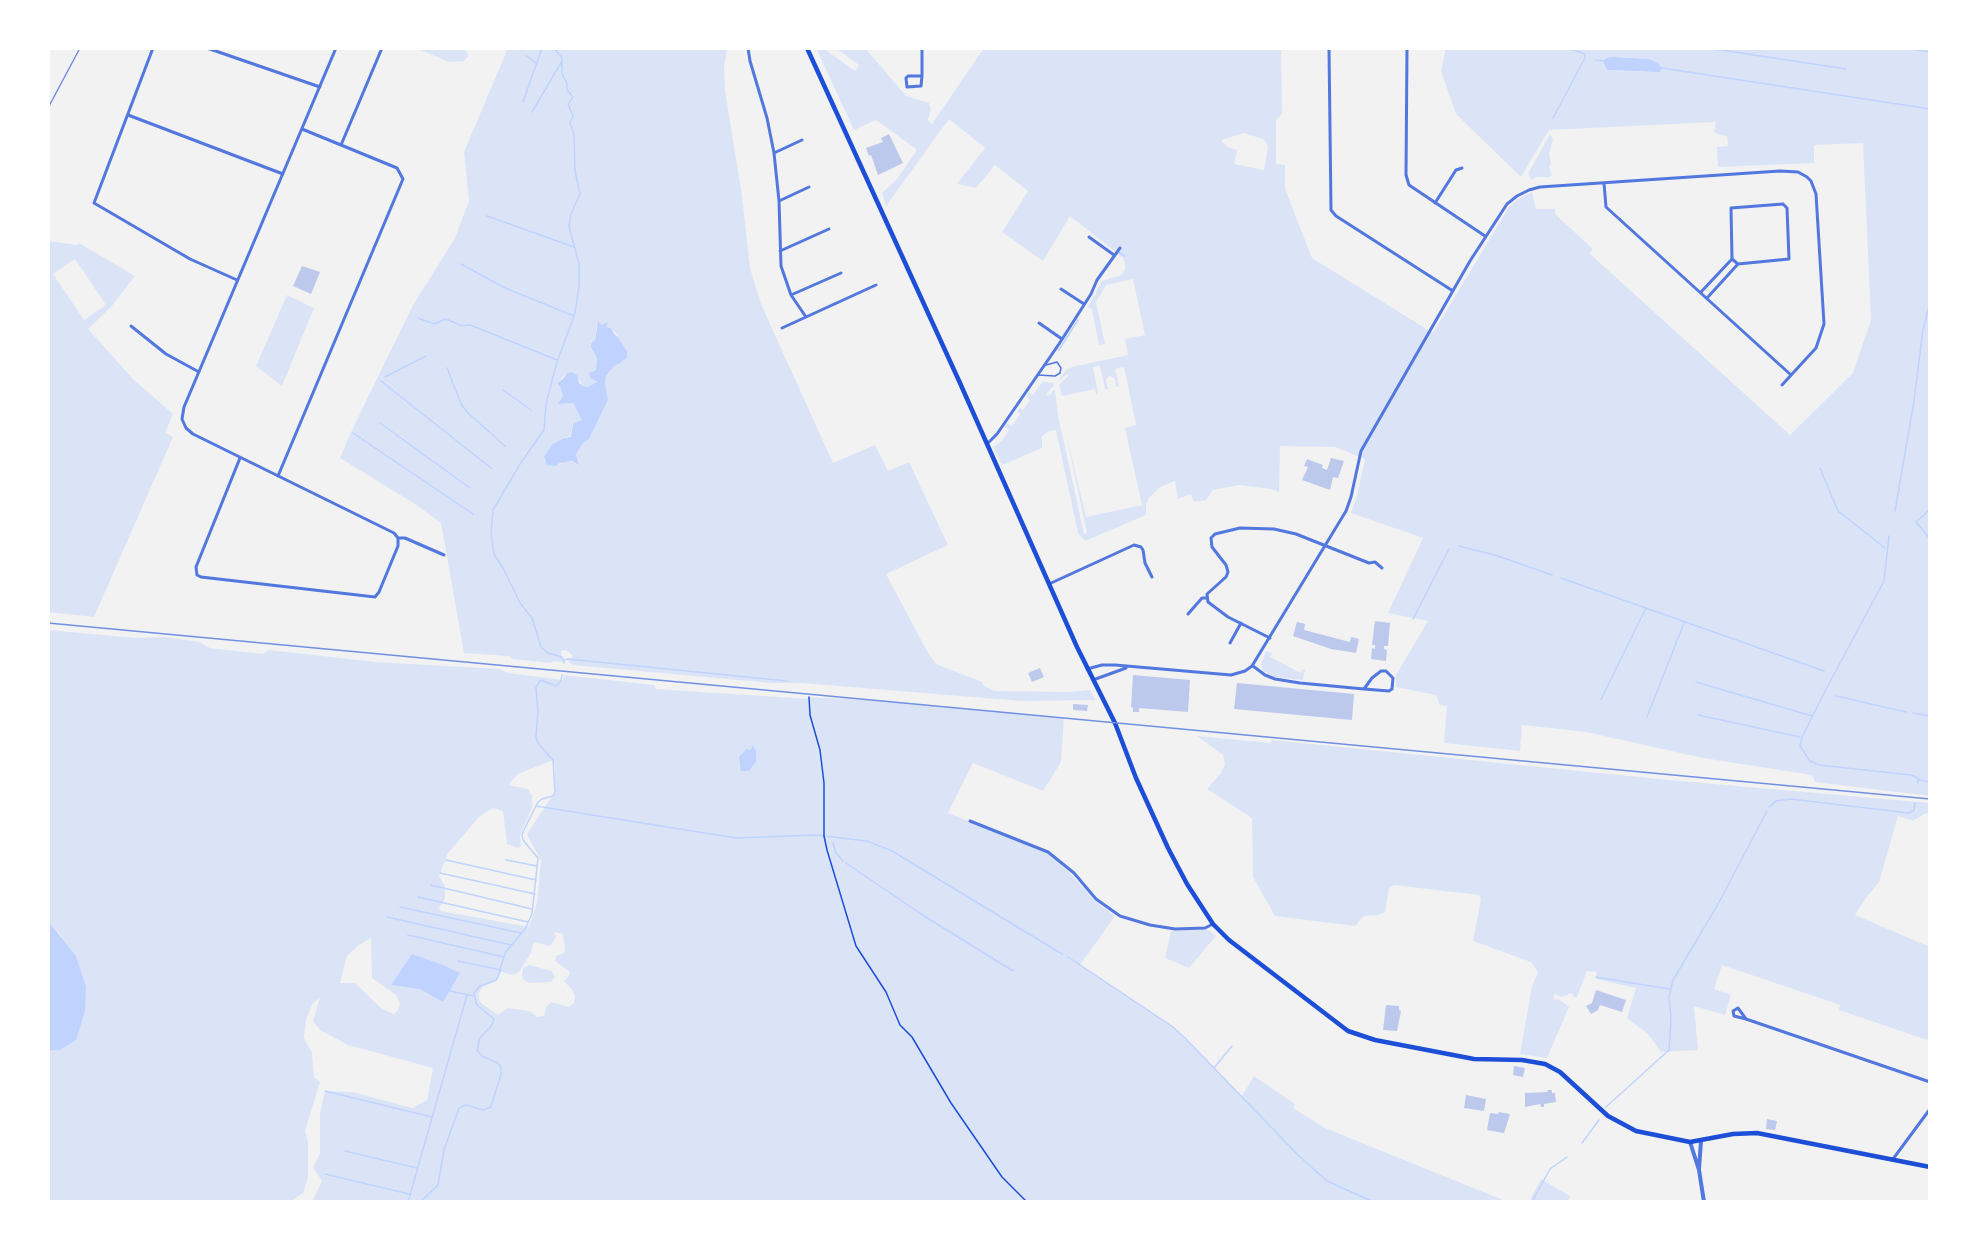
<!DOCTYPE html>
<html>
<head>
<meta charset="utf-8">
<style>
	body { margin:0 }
	#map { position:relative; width:1978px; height:1250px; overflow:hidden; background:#f2f2f2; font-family:"IBM Plex Sans",sans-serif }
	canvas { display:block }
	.frame { position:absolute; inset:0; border:50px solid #fff; pointer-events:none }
</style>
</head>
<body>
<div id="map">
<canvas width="1978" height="1250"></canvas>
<div class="frame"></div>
</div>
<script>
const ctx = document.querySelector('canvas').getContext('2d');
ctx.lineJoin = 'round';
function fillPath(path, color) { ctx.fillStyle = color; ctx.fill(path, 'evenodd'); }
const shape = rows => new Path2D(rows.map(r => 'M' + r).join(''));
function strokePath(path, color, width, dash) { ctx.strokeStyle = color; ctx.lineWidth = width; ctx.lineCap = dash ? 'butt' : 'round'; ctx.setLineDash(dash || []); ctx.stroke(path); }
const green = shape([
	[416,48,460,48,466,51,468,56,464,61,449,62],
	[508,48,727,48,724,68,725,90,742,196,750,268,761,304,833,463,875,445,888,471,909,462,948,545,886,574,928,653,936,664,982,682,983,685,994,691,1068,692,1090,690,1095,700,1021,701,802,683,771,683,573,665,568,661,573,656,566,650,561,651,562,662,553,661,551,663,512,659,509,656,464,653,441,523,415,504,340,458,352,430,413,305,454,240,469,201,464,152],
	[597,323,601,325,606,324,606,327,610,327,615,332,627,351,627,355,619,364,614,366,606,376,605,381,608,400,589,439,583,443,578,451,576,454,579,463,577,465,574,462,564,462,556,466,544,461,546,456,563,438,571,436,572,426,582,420,573,403,560,404,563,397,562,391,557,384,565,374,574,372,583,386,588,387,597,382,590,378,589,373,596,370,597,358,591,349,591,342,595,340],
	[816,48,827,48,827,51,855,71,859,65,836,48,865,48,906,96,929,103,931,109,928,120,932,124,984,48,1281,48,1282,114,1276,120,1276,164,1285,165,1285,189,1312,258,1433,333,1509,207,1518,199,1532,192,1536,209,1555,209,1555,214,1593,249,1589,253,1790,435,1853,373,1871,320,1863,143,1814,145,1814,163,1718,167,1717,147,1728,146,1727,136,1720,135,1714,132,1716,122,1549,130,1521,177,1456,114,1441,71,1446,48,1930,48,1930,796,1815,782,1812,775,1703,758,1586,732,1522,725,1520,751,1444,743,1447,706,1440,705,1436,695,1396,687,1396,675,1428,621,1388,613,1423,538,1351,513,1357,496,1365,459,1335,447,1280,446,1279,492,1271,489,1239,485,1213,490,1206,500,1194,502,1191,494,1178,499,1175,481,1169,483,1159,488,1149,498,1146,504,1146,515,1085,541,1078,533,1056,430,1049,431,1042,436,1042,448,1002,465,993,447,1002,441,1009,430,1004,426,1006,423,1012,426,1020,414,1017,411,1020,408,1023,410,1030,400,1027,397,1029,392,1033,395,1042,382,1054,383,1054,386,1046,394,1048,396,1055,389,1058,416,1084,534,1087,533,1065,429,1086,517,1142,505,1125,428,1136,425,1124,367,1115,369,1119,386,1115,387,1116,381,1113,377,1109,376,1106,380,1108,389,1105,389,1100,366,1093,367,1098,394,1096,394,1095,389,1062,396,1059,385,1069,375,1068,374,1058,381,1066,370,1072,367,1128,355,1125,339,1145,335,1133,279,1106,285,1096,302,1105,344,1099,345,1092,309,1088,307,1102,281,1121,275,1125,270,1125,263,1123,258,1070,216,1043,261,1002,232,1028,191,995,165,976,188,957,184,985,148,949,119,886,206,882,193,897,179,915,153,916,149,876,120,854,130],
	[1613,57,1648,59,1655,72,1614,71],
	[1244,133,1263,139,1266,142,1268,146,1264,170,1234,164,1237,150,1228,147,1221,140],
	[1550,134,1553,139,1549,154,1551,163,1549,168,1552,175,1550,177,1536,177,1532,180,1528,174],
	[48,241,78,245,79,243,135,276,111,307,88,329,134,380,173,414,165,433,173,437,94,617,48,612],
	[75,259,106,305,84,320,53,274],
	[287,295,314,308,282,386,256,366],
	[48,630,135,638,165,637,199,642,210,648,263,654,269,650,376,662,500,669,508,673,563,680,564,675,654,685,656,689,809,699,809,697,887,701,1064,718,1061,762,1043,791,973,763,948,813,1048,853,1072,875,1095,901,1115,916,1080,965,1173,1027,1242,1096,1254,1076,1295,1104,1293,1108,1325,1128,1508,1202,312,1202,322,1181,313,1167,320,1154,320,1113,325,1091,353,1092,412,1108,427,1100,433,1068,348,1045,320,1030,313,1021,320,997,313,1003,306,1019,304,1038,312,1053,314,1077,320,1082,305,1131,308,1142,308,1177,303,1193,290,1202,48,1202,48,1051,60,1050,61,936,48,921],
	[553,760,555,767,555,792,527,834,541,861,537,903,529,927,441,911,439,908,445,899,445,886,439,876,448,853,480,816,493,808,503,811,507,844,518,848,521,846,520,835,532,808,532,796,528,789,508,785,518,774],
	[554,932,563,934,565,950,564,953,556,956,555,961,570,972,568,977,564,981,573,991,575,997,574,1003,569,1007,551,1002,546,1007,544,1016,537,1017,530,1011,508,1008,498,1015,480,1002,478,994,483,987,496,981,501,972,513,975,519,972,531,953,533,944,535,942,550,946,556,937],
	[371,938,372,978,396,995,400,1003,398,1010,394,1014,382,1009,355,983,340,983,347,956,359,945],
	[1266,651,1272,653,1270,657,1301,673,1303,669,1305,670,1303,680,1275,677,1263,671,1261,665],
	[1197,736,1271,743,1272,740,1669,780,1930,803,1930,813,1924,814,1913,821,1898,816,1879,882,1866,898,1855,915,1930,947,1930,1041,1839,1010,1840,1005,1722,965,1714,989,1731,995,1725,1015,1694,1006,1698,1050,1661,1052,1648,1034,1627,1018,1636,988,1596,979,1597,972,1587,971,1577,997,1574,997,1572,993,1561,997,1555,994,1553,999,1560,1000,1569,1007,1547,1058,1520,1054,1532,986,1538,972,1531,962,1473,941,1481,899,1479,895,1394,885,1389,888,1385,912,1378,915,1364,916,1355,926,1275,916,1253,877,1252,818,1207,789,1221,773,1225,764,1223,755],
	[1207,929,1216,936,1189,968,1165,958,1171,931],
	[529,965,552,971,555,977,551,982,529,983,523,979,522,975,523,968],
	[1541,1179,1570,1196,1569,1202,1529,1202]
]);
const water = shape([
	[1613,57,1648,59,1658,63,1662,68,1660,72,1655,72,1607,70,1603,61,1607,58],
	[598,321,601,325,608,322,606,327,611,328,615,335,618,337,627,351,627,357,619,364,614,366,606,376,605,381,608,400,589,439,583,443,578,451,576,454,579,465,572,461,560,463,556,466,547,465,544,457,553,444,564,438,571,437,573,424,582,420,573,403,558,404,563,396,561,389,557,383,563,379,567,373,572,372,577,375,579,383,583,386,588,387,597,382,590,378,589,373,596,370,597,358,591,348,591,343,595,340],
	[753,745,756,752,756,762,749,771,741,771,739,757,746,749,751,750],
	[48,921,76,956,86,987,85,1011,76,1040,60,1050,48,1051],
	[412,954,443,965,460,973,443,1002,420,989,391,985]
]);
const stream = shape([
	[554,48,562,58,562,74,567,83,567,90,573,97,568,104,573,116,570,123,574,134,575,171,580,194,571,214,569,226,579,264,579,286,575,313,556,365,546,404,544,430,520,464,493,510,491,534,494,554,504,570,520,603,532,618,541,647,548,653,562,657,564,663],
	[1708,48,1846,69],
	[1907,48,1930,52],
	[527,56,536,63],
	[1596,60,1603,61],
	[1662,68,1930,109],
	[523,102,542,48],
	[532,112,562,61],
	[1553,118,1585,58,1585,54,1567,48],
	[487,216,574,247],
	[1118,252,1125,256],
	[461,264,505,288,574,316],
	[418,318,434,324,446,319,462,326,470,325,557,360],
	[1059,350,1078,320],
	[447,368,461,404,468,413,505,446],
	[385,377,426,356],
	[381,381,491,468],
	[503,390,531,410],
	[380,423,470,488],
	[353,433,473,514],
	[1820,468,1838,511,1885,548],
	[1930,509,1916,522,1930,539],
	[1895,511,1914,401,1923,329,1930,303],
	[1889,536,1884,581,1824,693,1802,737,1800,746,1810,761,1819,765,1911,775,1918,778,1918,783],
	[1459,546,1495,555,1552,575],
	[1561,578,1824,671],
	[1413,619,1449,549],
	[564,660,568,659,787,681],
	[1696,682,1812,716],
	[1836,696,1906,712],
	[1601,699,1646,608],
	[1913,713,1930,716],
	[1698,715,1800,737],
	[1647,717,1684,623],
	[1919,780,1930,782],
	[536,806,736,838,816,835,867,841,892,851,1062,954],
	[1769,807,1776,801,1791,799,1909,813,1914,810,1915,803],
	[833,843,836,853,843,861],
	[446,860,536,880],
	[506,860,537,866],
	[846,863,921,914,1013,971],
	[440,873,535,894],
	[431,885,532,909],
	[418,897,528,922],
	[400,907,521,933],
	[387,917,511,945],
	[408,935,504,957],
	[1068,957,1173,1027,1185,1038,1299,1156,1327,1181,1374,1202],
	[458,961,501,970],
	[1596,977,1669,989],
	[450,991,473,996],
	[1214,1068,1232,1046],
	[325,1091,432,1117],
	[1606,1107,1669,1050,1671,1018,1669,997,1673,980,1717,906,1767,811],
	[1582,1143,1599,1120],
	[345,1151,417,1168],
	[325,1174,409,1194],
	[408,1202,467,995],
	[420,1202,438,1185,444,1150,459,1108,466,1105,483,1110,491,1107,501,1074,501,1068,498,1063,482,1056,477,1050,480,1038,492,1025,494,1019,478,1006,476,1003,474,993,480,986,496,980,498,977,505,953,525,929,532,914,538,858,523,840,522,834,538,802,542,799,553,796,555,792,553,760,538,743,536,737,538,712,536,687,541,680,556,686,561,681,562,675],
	[1532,1202,1550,1169,1567,1157]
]);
const building = shape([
	[889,134,903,163,878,175,871,155,869,156,866,148,883,142,881,138],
	[302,266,320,272,311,294,293,286],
	[1331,458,1344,461,1338,478,1333,477,1330,490,1302,480,1308,467,1304,466,1307,459,1323,465,1322,468,1327,470],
	[1375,621,1390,623,1388,646,1384,646,1384,649,1387,650,1386,661,1371,659,1372,648,1375,649,1375,645,1372,645],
	[1297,622,1305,624,1304,630,1350,642,1351,637,1359,639,1356,653,1331,649,1293,636],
	[1040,668,1044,677,1032,682,1028,673],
	[1133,675,1190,680,1188,712,1139,708,1139,712,1133,712,1133,708,1131,707],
	[1237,683,1354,694,1352,720,1234,709],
	[1073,704,1088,705,1087,711,1073,710],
	[1596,990,1626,1000,1622,1012,1600,1005,1598,1010,1591,1014,1586,1006,1592,1003],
	[1386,1005,1399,1006,1399,1010,1401,1011,1397,1031,1383,1030],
	[1514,1066,1525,1068,1523,1077,1513,1075],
	[1548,1090,1552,1090,1552,1093,1555,1093,1556,1102,1544,1104,1544,1107,1541,1107,1540,1104,1525,1107,1525,1093,1547,1092],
	[1466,1095,1486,1099,1484,1111,1464,1108],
	[1499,1112,1510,1114,1504,1133,1487,1130,1490,1113,1498,1114],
	[1767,1119,1777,1121,1775,1130,1766,1129]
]);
const path = shape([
	[809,697,810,715,820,750,824,783,824,836,827,850,856,946,886,992,900,1025,912,1037,951,1103,1002,1177,1027,1202]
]);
const service = shape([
	[1038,375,1055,376,1060,373,1061,368,1057,362,1046,365]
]);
const minor = shape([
	[153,48,94,203,190,259,237,280],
	[207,48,320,87],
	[336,48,184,407,182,419,186,428,193,434,394,533,398,538,405,538,444,555],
	[748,48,750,61,767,118,774,153,779,201,781,266,791,295,806,317],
	[922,48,922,76],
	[1329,48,1331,210,1336,216,1453,291],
	[1407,48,1406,175,1409,185,1485,236],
	[908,76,922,76,921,86,907,87,906,78,908,76],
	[128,115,283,174],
	[341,145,382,48],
	[774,153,802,140],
	[1604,183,1606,207,1791,375],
	[779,201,809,187],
	[1435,203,1456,170,1462,168],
	[1783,204,1787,208,1789,259,1738,264,1732,259,1731,208,1783,204],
	[1089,237,1114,255],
	[780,251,829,229],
	[1061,289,1084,304],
	[1701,292,1732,259],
	[791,295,841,273],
	[1707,298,1738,264],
	[1039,323,1062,339],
	[131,326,166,354,199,372],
	[782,328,876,285],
	[987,444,997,434,1059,344,1091,294,1097,280,1120,248],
	[240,458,196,567,197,575,201,577,375,597,379,592,398,546,398,538],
	[278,476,403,179,397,168,302,129],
	[1049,584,1134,545,1141,547,1143,550,1145,563,1152,577],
	[1188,614,1202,598,1207,598],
	[1270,638,1228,617,1208,602,1207,594,1226,577,1228,572,1226,565,1212,547,1211,538,1215,534,1240,528,1274,529,1296,534,1369,563,1375,562,1382,568],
	[1230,643,1241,623],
	[1253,666,1265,675,1275,679,1300,683,1364,689,1389,691,1392,689,1393,678,1386,671,1381,671,1372,678,1364,689],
	[1087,669,1102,665,1115,665,1231,675,1245,671,1252,666,1346,511,1351,497,1361,451,1470,261,1507,204,1517,196,1529,190,1540,187,1780,171,1798,172,1807,177,1811,181,1816,194,1824,324,1816,348,1782,385],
	[1093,680,1126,668],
	[970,821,1048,852,1074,873,1096,899,1120,916,1150,925,1175,929,1205,928,1213,924],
	[1746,1019,1734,1016,1733,1011,1738,1008,1746,1019,1930,1082],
	[1893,1159,1930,1109]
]);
const tertiary = shape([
	[1690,1142,1699,1170,1704,1202],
	[1699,1169,1701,1141]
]);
const secondary = shape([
	[807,48,960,383,1077,647,1115,723,1136,778,1168,848,1187,884,1213,924,1229,940,1348,1031,1375,1040,1474,1059,1522,1060,1545,1064,1560,1072,1608,1116,1636,1131,1690,1142,1733,1134,1757,1133,1930,1167]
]);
const rail = shape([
	[48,108,80,48],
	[48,623,1930,799]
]);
fillPath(green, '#dbe4f7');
fillPath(water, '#bfd3fe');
strokePath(stream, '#bfd3fe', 1.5);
fillPath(building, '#bdc9ec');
strokePath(path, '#1d4ed8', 1.5);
strokePath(service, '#5277de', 1.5);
strokePath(minor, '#5277de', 3);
strokePath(tertiary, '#5277de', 4);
strokePath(secondary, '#1d4ed8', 4.5);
strokePath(rail, '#7290e2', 1.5);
</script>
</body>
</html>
